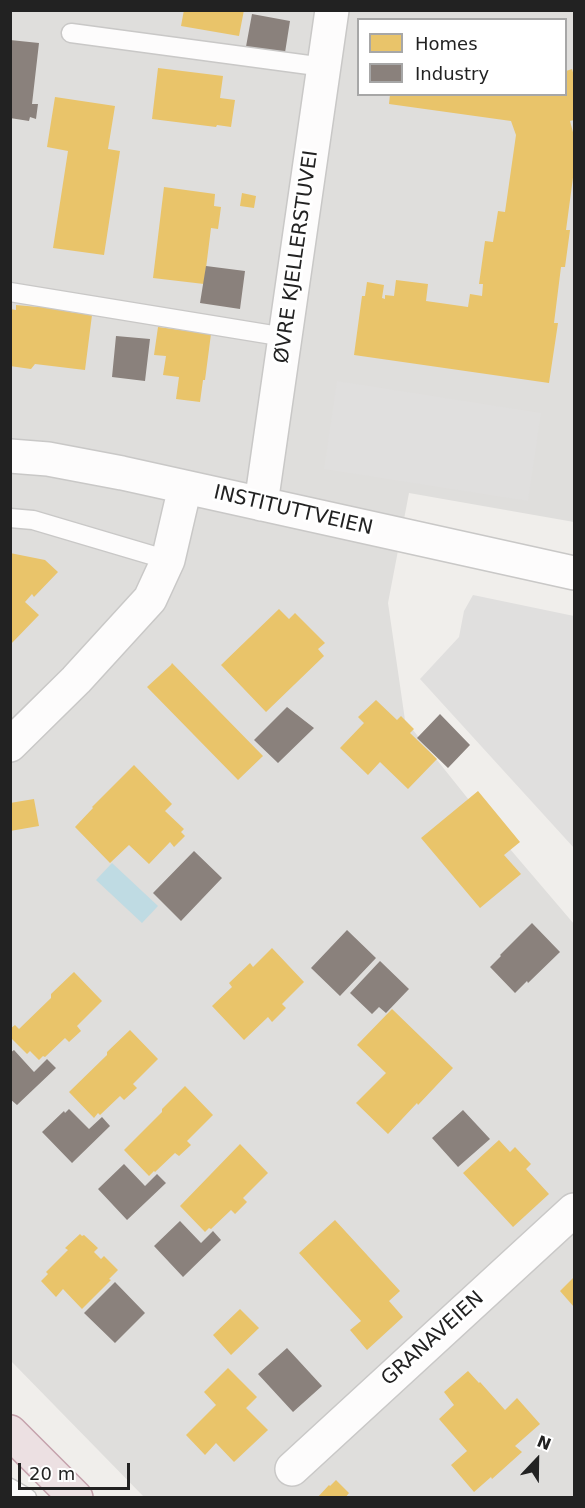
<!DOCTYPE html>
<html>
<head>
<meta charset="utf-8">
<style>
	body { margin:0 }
	#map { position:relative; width:585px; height:1508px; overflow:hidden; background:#f0eeeb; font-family:"DejaVu Sans",sans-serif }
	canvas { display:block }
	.frame { position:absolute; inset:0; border:12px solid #222; pointer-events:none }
	.legend { position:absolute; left:357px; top:18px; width:210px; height:78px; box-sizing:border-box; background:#fff; border:2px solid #a7a7a7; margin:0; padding:8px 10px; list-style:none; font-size:18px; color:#222 }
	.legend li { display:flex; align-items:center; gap:12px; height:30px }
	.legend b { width:30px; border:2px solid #a7a7a7 }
	.north { position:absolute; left:507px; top:1430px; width:60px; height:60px; -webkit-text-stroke:4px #fff; paint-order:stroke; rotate:22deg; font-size:16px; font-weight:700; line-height:24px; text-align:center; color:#222 }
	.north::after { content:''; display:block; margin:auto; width:21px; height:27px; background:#222; clip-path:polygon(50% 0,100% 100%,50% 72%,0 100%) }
	.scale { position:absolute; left:18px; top:1463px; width:112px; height:27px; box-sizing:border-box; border:3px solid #222; border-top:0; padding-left:8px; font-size:18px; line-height:21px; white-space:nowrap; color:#222; -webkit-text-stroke:4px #fff; paint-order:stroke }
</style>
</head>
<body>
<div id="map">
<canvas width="585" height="1508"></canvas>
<div class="frame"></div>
<ul class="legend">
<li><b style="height:16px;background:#e9c46a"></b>Homes</li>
<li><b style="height:16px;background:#8a817c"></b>Industry</li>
</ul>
<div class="north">N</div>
<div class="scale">20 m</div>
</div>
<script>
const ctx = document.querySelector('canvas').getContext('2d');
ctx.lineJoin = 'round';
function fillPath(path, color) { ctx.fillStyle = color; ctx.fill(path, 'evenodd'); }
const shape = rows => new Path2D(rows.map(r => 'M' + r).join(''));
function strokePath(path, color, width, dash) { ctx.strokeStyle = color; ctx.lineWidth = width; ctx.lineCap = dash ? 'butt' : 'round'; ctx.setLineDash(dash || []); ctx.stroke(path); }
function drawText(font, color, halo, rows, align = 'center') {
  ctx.font = font + ' "DejaVu Sans",sans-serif'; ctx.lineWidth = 6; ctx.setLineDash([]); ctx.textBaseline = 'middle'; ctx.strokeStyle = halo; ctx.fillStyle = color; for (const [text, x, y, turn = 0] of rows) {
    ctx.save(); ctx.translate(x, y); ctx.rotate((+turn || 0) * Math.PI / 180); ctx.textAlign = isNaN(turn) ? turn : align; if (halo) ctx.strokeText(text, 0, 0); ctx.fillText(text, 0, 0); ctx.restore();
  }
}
const residential = shape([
	[10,11,574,11,574,522,409,493,388,603,405,720,481,815,574,924,574,1497,144,1497,11,1361],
	[358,20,566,20,566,94,358,94]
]);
const parking = shape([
	[337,381,541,413,528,501,324,469],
	[473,595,574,616,574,848,420,679,459,637,464,611]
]);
const water = shape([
	[112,863,158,906,142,923,96,880]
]);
const homes = shape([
	[184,10,244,10,239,36,181,26],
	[158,68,223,76,220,98,235,100,231,127,217,125,216,127,152,119],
	[572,69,574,76,574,120,570,121,574,136,574,170,566,230,570,230,565,267,561,267,554,323,558,323,549,383,354,355,362,296,365,296,367,282,384,285,382,298,385,299,385,295,394,296,396,280,428,284,426,301,468,307,470,294,482,296,483,284,479,284,485,241,493,242,498,211,505,212,516,135,511,121,389,104,390,94,566,94,566,71],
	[55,97,115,106,108,149,120,151,104,255,53,248,68,151,47,147],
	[164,187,215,194,214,206,221,207,218,229,211,228,204,284,153,278],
	[242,193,256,196,254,208,240,206],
	[16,305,38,307,38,305,70,309,70,312,92,315,85,370,35,364,31,369,10,366,10,309,16,310],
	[158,327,211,334,205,380,203,380,200,402,176,399,179,377,163,375,166,356,154,355],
	[10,553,45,560,58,572,34,597,32,594,25,602,39,615,10,645],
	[279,609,289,619,295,613,325,643,318,649,324,656,266,712,221,665],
	[172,663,263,756,238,780,147,687,171,665],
	[376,700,397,720,401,716,414,729,410,733,437,759,408,789,380,762,368,775,340,748,364,723,358,717],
	[134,765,172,804,165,811,184,829,181,832,185,836,174,847,170,842,149,864,129,845,110,863,75,827,93,808,92,807],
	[478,791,520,842,504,855,521,874,480,908,421,838],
	[34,799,39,826,10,831,10,803],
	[272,948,304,982,282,1004,286,1008,272,1022,268,1017,244,1040,212,1006,232,987,229,983,250,963,253,967],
	[74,972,102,1001,77,1026,81,1031,69,1042,65,1038,45,1057,43,1056,39,1060,30,1051,27,1054,10,1037,10,1029,15,1025,19,1029,51,998,51,994],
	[392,1009,453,1068,418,1105,417,1103,388,1134,356,1103,386,1073,357,1045],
	[130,1030,158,1059,133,1084,137,1088,124,1100,120,1096,100,1115,98,1113,94,1118,69,1092,107,1055,107,1052],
	[185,1086,213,1115,187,1141,191,1145,179,1156,175,1153,155,1172,154,1171,149,1176,124,1150,162,1112,162,1109],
	[499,1140,510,1152,515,1147,531,1164,526,1169,549,1194,513,1227,463,1173],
	[240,1144,268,1173,243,1198,247,1202,235,1214,231,1210,211,1229,209,1228,205,1232,180,1206],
	[335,1220,400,1291,389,1301,403,1317,367,1350,350,1330,361,1321,299,1253],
	[80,1234,82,1236,84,1235,98,1248,94,1252,101,1259,104,1256,118,1270,109,1279,111,1280,82,1309,63,1289,56,1297,41,1281,48,1274,46,1272,68,1250,65,1248],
	[574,1277,574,1307,560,1291],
	[240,1309,259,1328,231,1355,213,1335],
	[228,1368,257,1397,246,1408,268,1430,234,1462,216,1443,205,1455,186,1435,216,1405,204,1392],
	[468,1371,479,1383,480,1382,505,1410,517,1398,540,1424,515,1446,522,1452,492,1479,491,1477,474,1492,451,1465,467,1451,439,1419,454,1405,444,1392],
	[336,1480,349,1493,345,1498,317,1498,329,1485,330,1486]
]);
const industry = shape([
	[252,14,290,21,284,59,245,52],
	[10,40,39,43,32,104,38,104,36,119,30,117,29,121,10,118],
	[206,266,245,271,240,309,200,303],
	[116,336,150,339,145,381,112,377],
	[287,707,314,728,278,763,254,740],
	[440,714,470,745,448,768,417,738],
	[194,851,222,878,181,921,153,893],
	[532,923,560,952,528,983,527,981,515,993,490,967,501,956,500,955],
	[347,930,376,958,340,996,311,968],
	[380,961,409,989,386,1013,379,1007,372,1014,350,993],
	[14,1050,34,1072,47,1059,56,1068,17,1105,10,1099,10,1053],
	[69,1109,89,1129,102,1117,110,1126,72,1163,42,1132,64,1111,65,1113],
	[463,1110,490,1139,458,1167,432,1138],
	[124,1164,145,1186,157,1174,166,1183,127,1220,98,1189],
	[180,1221,201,1243,213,1231,221,1240,183,1277,154,1246],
	[115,1282,145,1313,115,1343,84,1313],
	[287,1348,322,1386,293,1412,258,1374]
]);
const lane = shape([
	[71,33,324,67],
	[10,292,285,337],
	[10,518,33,520,168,560],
	[10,1488,27,1498]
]);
const street = shape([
	[10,456,48,459,122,473,574,573],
	[261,504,332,10],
	[10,745,76,680,150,599,168,560,185,487],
	[292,1469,574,1210]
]);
const highway = shape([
	[10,1432,76,1498]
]);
const streetNames = [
	["ØVRE KJELLERSTUVEI",297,257,-82],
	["INSTITUTTVEIEN",293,511,13],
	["GRANAVEIEN",433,1339,-42]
];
fillPath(residential, '#dfdedc');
fillPath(parking, '#e0dfde');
fillPath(water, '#bfdbe3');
fillPath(homes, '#e9c46a');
fillPath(industry, '#8a817c');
strokePath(lane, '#c9c8c7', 21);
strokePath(street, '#c9c8c7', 36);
strokePath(highway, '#c5a2ac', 36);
strokePath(lane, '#fdfcfc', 18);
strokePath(street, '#fdfcfc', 33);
strokePath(highway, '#ece0e2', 33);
drawText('20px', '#222', '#fff', streetNames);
</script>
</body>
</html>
